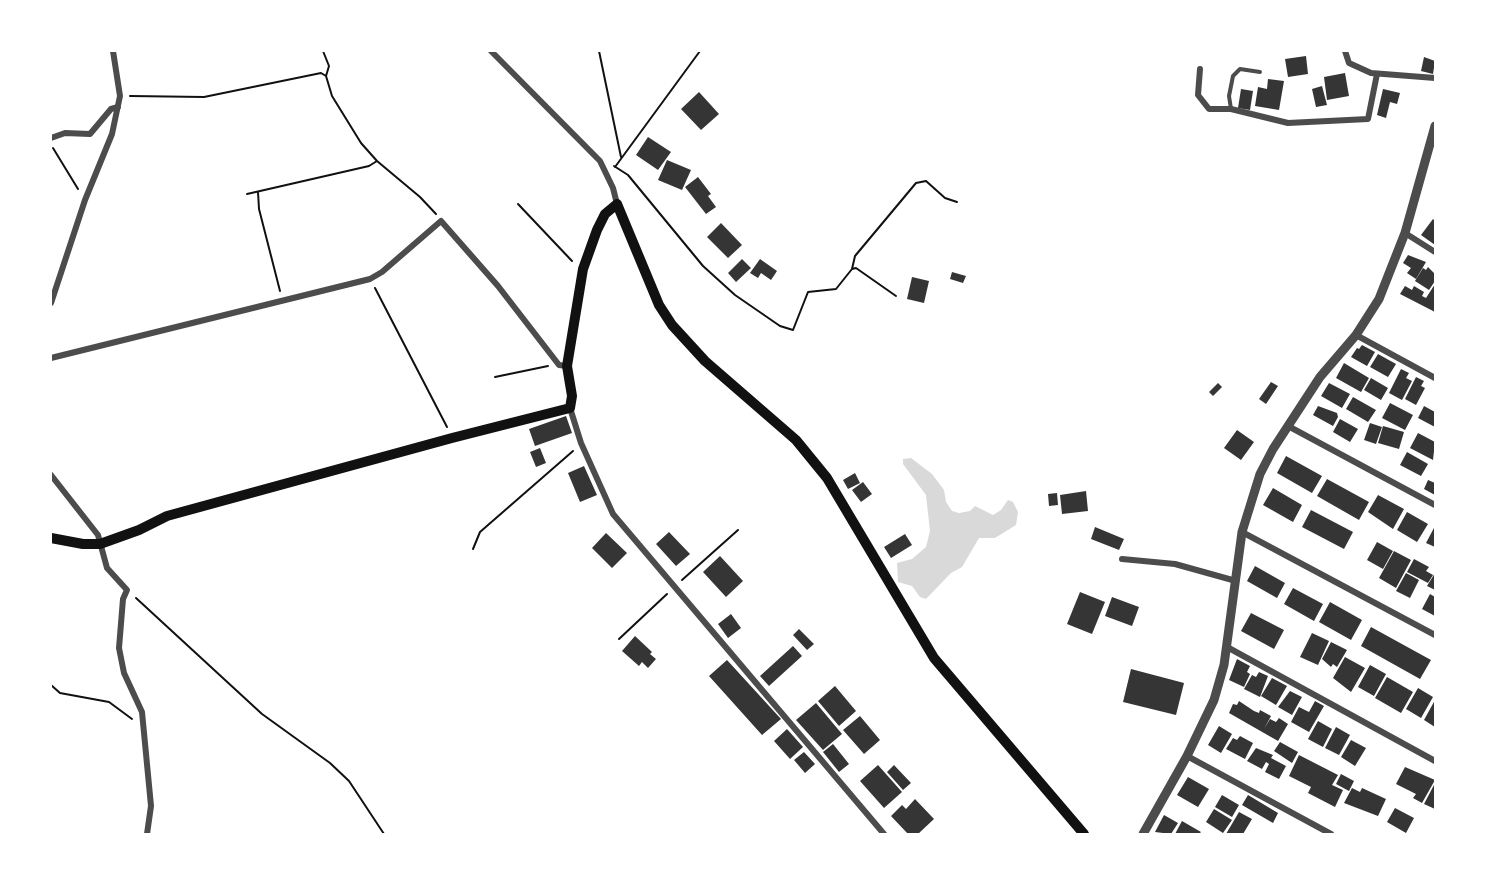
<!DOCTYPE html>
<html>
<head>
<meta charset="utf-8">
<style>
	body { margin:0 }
	#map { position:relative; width:1486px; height:885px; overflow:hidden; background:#fff; font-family:Quicksand,sans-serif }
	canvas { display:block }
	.frame { position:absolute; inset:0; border:52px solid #fff; pointer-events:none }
</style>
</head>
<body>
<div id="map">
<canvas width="1486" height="885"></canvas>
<div class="frame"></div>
</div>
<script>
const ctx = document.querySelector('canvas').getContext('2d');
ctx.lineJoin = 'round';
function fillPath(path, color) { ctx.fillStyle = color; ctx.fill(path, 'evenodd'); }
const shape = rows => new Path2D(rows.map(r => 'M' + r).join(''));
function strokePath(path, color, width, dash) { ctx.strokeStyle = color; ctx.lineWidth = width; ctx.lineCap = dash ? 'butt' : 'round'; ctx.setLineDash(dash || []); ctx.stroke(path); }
const water = shape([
	[911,458,932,474,944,490,946,502,952,511,959,513,970,511,975,506,993,515,1001,510,1008,500,1013,502,1018,512,1016,525,995,538,979,538,962,567,951,573,926,599,920,597,912,586,898,582,897,563,912,559,926,547,930,531,926,495,903,464,903,459]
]);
const building = shape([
	[1306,56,1308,74,1288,77,1285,59],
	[1424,57,1435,61,1433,74,1421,71],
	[1345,73,1349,96,1327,100,1324,77],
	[1268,79,1284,81,1279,110,1255,106,1258,87,1267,89],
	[1322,86,1327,105,1316,107,1312,89],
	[1241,89,1253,91,1250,110,1238,108],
	[1383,89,1400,93,1397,104,1390,102,1386,118,1377,115],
	[699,92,719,114,701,130,681,109],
	[648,137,671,152,658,170,636,155],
	[667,160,691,170,682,190,658,180],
	[698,177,711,194,708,196,716,207,706,214,685,187],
	[1433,219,1435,221,1435,245,1421,235],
	[721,223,742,245,728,258,707,237],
	[1408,255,1426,262,1416,279,1407,273,1411,268,1403,263],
	[742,259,751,268,736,282,728,273],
	[760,259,777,271,771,280,761,273,758,278,750,273],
	[1428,267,1435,274,1435,281,1429,290,1415,281,1423,268,1426,270],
	[952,272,966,276,963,283,950,279],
	[912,277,929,281,924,303,907,299],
	[1435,284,1435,312,1400,294,1405,286,1412,290,1414,286,1424,292,1422,296,1426,298],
	[1362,345,1375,352,1367,366,1351,357,1357,348,1359,349],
	[1378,354,1396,364,1388,377,1370,367],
	[1344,363,1369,378,1361,392,1336,378],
	[1401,369,1409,373,1406,378,1412,381,1402,400,1389,393],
	[1416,377,1424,381,1421,386,1425,388,1416,405,1405,399],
	[1371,378,1388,388,1381,400,1364,390],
	[1271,382,1278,386,1266,404,1259,399],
	[1218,383,1222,387,1213,396,1209,392],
	[1329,383,1350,394,1342,408,1321,396],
	[1353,397,1376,410,1368,422,1346,409],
	[1390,403,1413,415,1405,430,1382,418],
	[1318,406,1337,413,1338,417,1333,426,1313,415],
	[1424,406,1435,412,1435,427,1418,418],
	[566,416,572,433,535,446,529,429],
	[1340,419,1358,429,1350,442,1333,432],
	[1370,423,1382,427,1376,444,1364,440],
	[1383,426,1404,432,1399,449,1378,443],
	[1237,430,1254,442,1241,460,1224,448],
	[1418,433,1435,442,1433,460,1410,448],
	[540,448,546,463,536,467,530,452],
	[1407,452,1428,464,1421,476,1400,465],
	[1286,456,1322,476,1312,493,1277,473],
	[584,466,597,495,580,502,568,473],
	[855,473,860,483,848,489,843,480],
	[1327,479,1369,502,1359,520,1317,496],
	[1428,480,1435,483,1435,495,1424,489],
	[863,482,872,494,861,502,852,490],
	[1273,488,1302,505,1293,522,1263,505],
	[1086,491,1088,511,1062,514,1060,495],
	[1057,493,1058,505,1049,506,1048,494],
	[1378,495,1404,509,1393,529,1368,512],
	[1311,510,1353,532,1344,549,1302,527],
	[1407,512,1428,524,1417,542,1397,530],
	[1435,526,1435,547,1426,543],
	[1095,527,1124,539,1119,550,1091,539],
	[669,532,690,554,676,566,656,544],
	[606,533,627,553,612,568,592,548],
	[905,534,912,545,891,558,884,547],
	[1377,542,1393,551,1383,569,1367,560],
	[1394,551,1411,560,1396,588,1379,578],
	[720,556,743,581,726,597,703,572],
	[1414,559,1429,567,1426,571,1433,575,1428,583,1407,572],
	[1255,566,1285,583,1277,598,1247,581],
	[1406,573,1419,580,1410,598,1396,591],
	[1435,573,1435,590,1427,586],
	[1293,588,1323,604,1314,621,1284,604],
	[1080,592,1105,602,1092,634,1067,624],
	[1430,594,1435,597,1435,616,1422,609],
	[1112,597,1139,607,1132,626,1105,616],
	[1330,602,1362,620,1351,640,1319,622],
	[1251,613,1284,630,1274,649,1241,631],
	[731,614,741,628,728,638,718,624],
	[1371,627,1431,660,1420,679,1361,646],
	[799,629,814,644,807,650,793,635],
	[1312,633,1329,641,1318,665,1300,657],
	[635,636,652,652,650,654,656,659,648,668,642,662,639,666,622,651],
	[1331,642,1347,650,1337,667,1333,664,1331,667,1322,659],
	[793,646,802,656,769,686,760,676],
	[1345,657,1365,668,1351,692,1333,678],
	[1237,659,1250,666,1247,672,1250,674,1244,687,1229,680],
	[727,660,781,719,762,735,709,676],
	[1370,665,1386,674,1374,696,1358,687],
	[1131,669,1184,683,1176,715,1123,702],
	[1259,672,1268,676,1260,697,1244,689,1252,675,1256,677],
	[1387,677,1413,692,1401,713,1375,698],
	[1272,678,1287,686,1276,705,1261,696],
	[835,686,856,711,839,726,818,701],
	[1418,688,1433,697,1421,718,1406,709],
	[1290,691,1302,697,1292,715,1278,707],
	[1435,700,1435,727,1424,720],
	[1239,701,1254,711,1259,713,1260,710,1271,716,1264,729,1270,719,1276,722,1279,718,1288,724,1278,741,1229,713,1233,704,1237,705],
	[1315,701,1324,706,1309,732,1291,722,1299,707,1309,712],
	[816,703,842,734,823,750,796,720],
	[860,716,880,740,864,754,843,730],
	[1318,721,1332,729,1323,747,1308,739],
	[1219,726,1232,734,1221,753,1208,745],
	[1336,727,1350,735,1339,755,1325,748],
	[787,729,803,747,790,759,774,741],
	[1240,736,1253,743,1245,759,1226,749,1233,738,1237,740],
	[1351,740,1366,748,1355,766,1341,757],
	[1280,742,1298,752,1292,763,1274,751],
	[833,744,849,764,839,772,823,752],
	[1256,748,1273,755,1271,758,1286,766,1279,779,1265,772,1269,764,1266,762,1262,769,1247,761],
	[804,752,815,764,805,773,794,760],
	[1299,755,1338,775,1332,785,1343,790,1335,807,1308,793,1311,787,1289,776],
	[878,765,902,792,884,808,860,781],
	[894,765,911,783,903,790,887,772],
	[1405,767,1435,780,1422,803,1413,798,1416,794,1396,784],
	[1341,774,1354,781,1349,791,1336,784],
	[1188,777,1209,789,1198,807,1177,795],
	[1435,783,1435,809,1424,804],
	[1352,788,1360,792,1362,788,1386,799,1378,816,1344,803],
	[1222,795,1239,805,1232,817,1215,807],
	[1248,795,1278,813,1273,823,1242,805],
	[915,799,934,819,918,834,908,834,891,816,902,805,906,809],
	[1395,808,1414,818,1406,833,1387,822],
	[1214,809,1232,820,1223,833,1206,822],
	[1239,812,1252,819,1243,834,1226,834],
	[1164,815,1178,823,1171,834,1155,832],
	[1182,821,1201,832,1199,834,1175,834]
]);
const path = shape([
	[323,51,329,66,326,76],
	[599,51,621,157],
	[130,96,204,97,321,73,326,76,332,96,361,143,377,161],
	[53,148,78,189],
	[614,166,628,175,703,266,735,295,780,326,793,330,808,292,836,289,852,269,856,268,896,296],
	[615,167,700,51],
	[258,192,259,209,280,291],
	[247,194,369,166,377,161,420,197,436,214],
	[518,204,572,261],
	[852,269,855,256,916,183,926,181,945,198,957,202],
	[375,288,447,427],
	[495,377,548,366],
	[473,549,480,532,573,451],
	[682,580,738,530],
	[136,598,262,714,330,763,349,781,384,834],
	[619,639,667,594],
	[51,685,60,693,109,702,132,719]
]);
const service = shape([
	[1231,109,1229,96,1233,76,1240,69,1260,72]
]);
const minor = shape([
	[491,51,600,161,613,188,617,204],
	[1345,51,1349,63,1371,73,1435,78],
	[1200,69,1198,95,1209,109,1231,109,1288,123,1368,119,1377,74],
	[51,138,65,133,90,134,111,109,118,107],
	[1405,233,1435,252],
	[51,303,85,200,112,134,120,96,113,51],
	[1356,335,1435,378],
	[51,358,370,279,382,272,441,221,498,286,559,365,567,366],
	[570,408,581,443,613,514,884,834],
	[1288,426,1435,505],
	[51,475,98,535,107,568,127,590,123,599,119,648,124,673,142,712,151,806,147,834],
	[1242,532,1435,635],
	[1122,559,1175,564,1236,581],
	[1227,647,1435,761],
	[1187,756,1331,834]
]);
const tertiary = shape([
	[1143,834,1187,756,1214,700,1224,665,1242,532,1260,474,1273,449,1320,377,1356,335,1379,299,1405,233,1435,126]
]);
const secondary = shape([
	[51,538,83,544,100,544,139,530,167,516,452,438,570,408,572,396,567,366,583,269,597,230,605,214,617,204,659,305,672,325,705,361,796,440,827,478,934,658,1084,834]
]);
fillPath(water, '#d9d9d9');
fillPath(building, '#353535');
strokePath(path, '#111', 2);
strokePath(service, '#4c4c4c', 4);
strokePath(minor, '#4c4c4c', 6);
strokePath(tertiary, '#4c4c4c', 9);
strokePath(secondary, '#111', 10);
</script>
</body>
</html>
